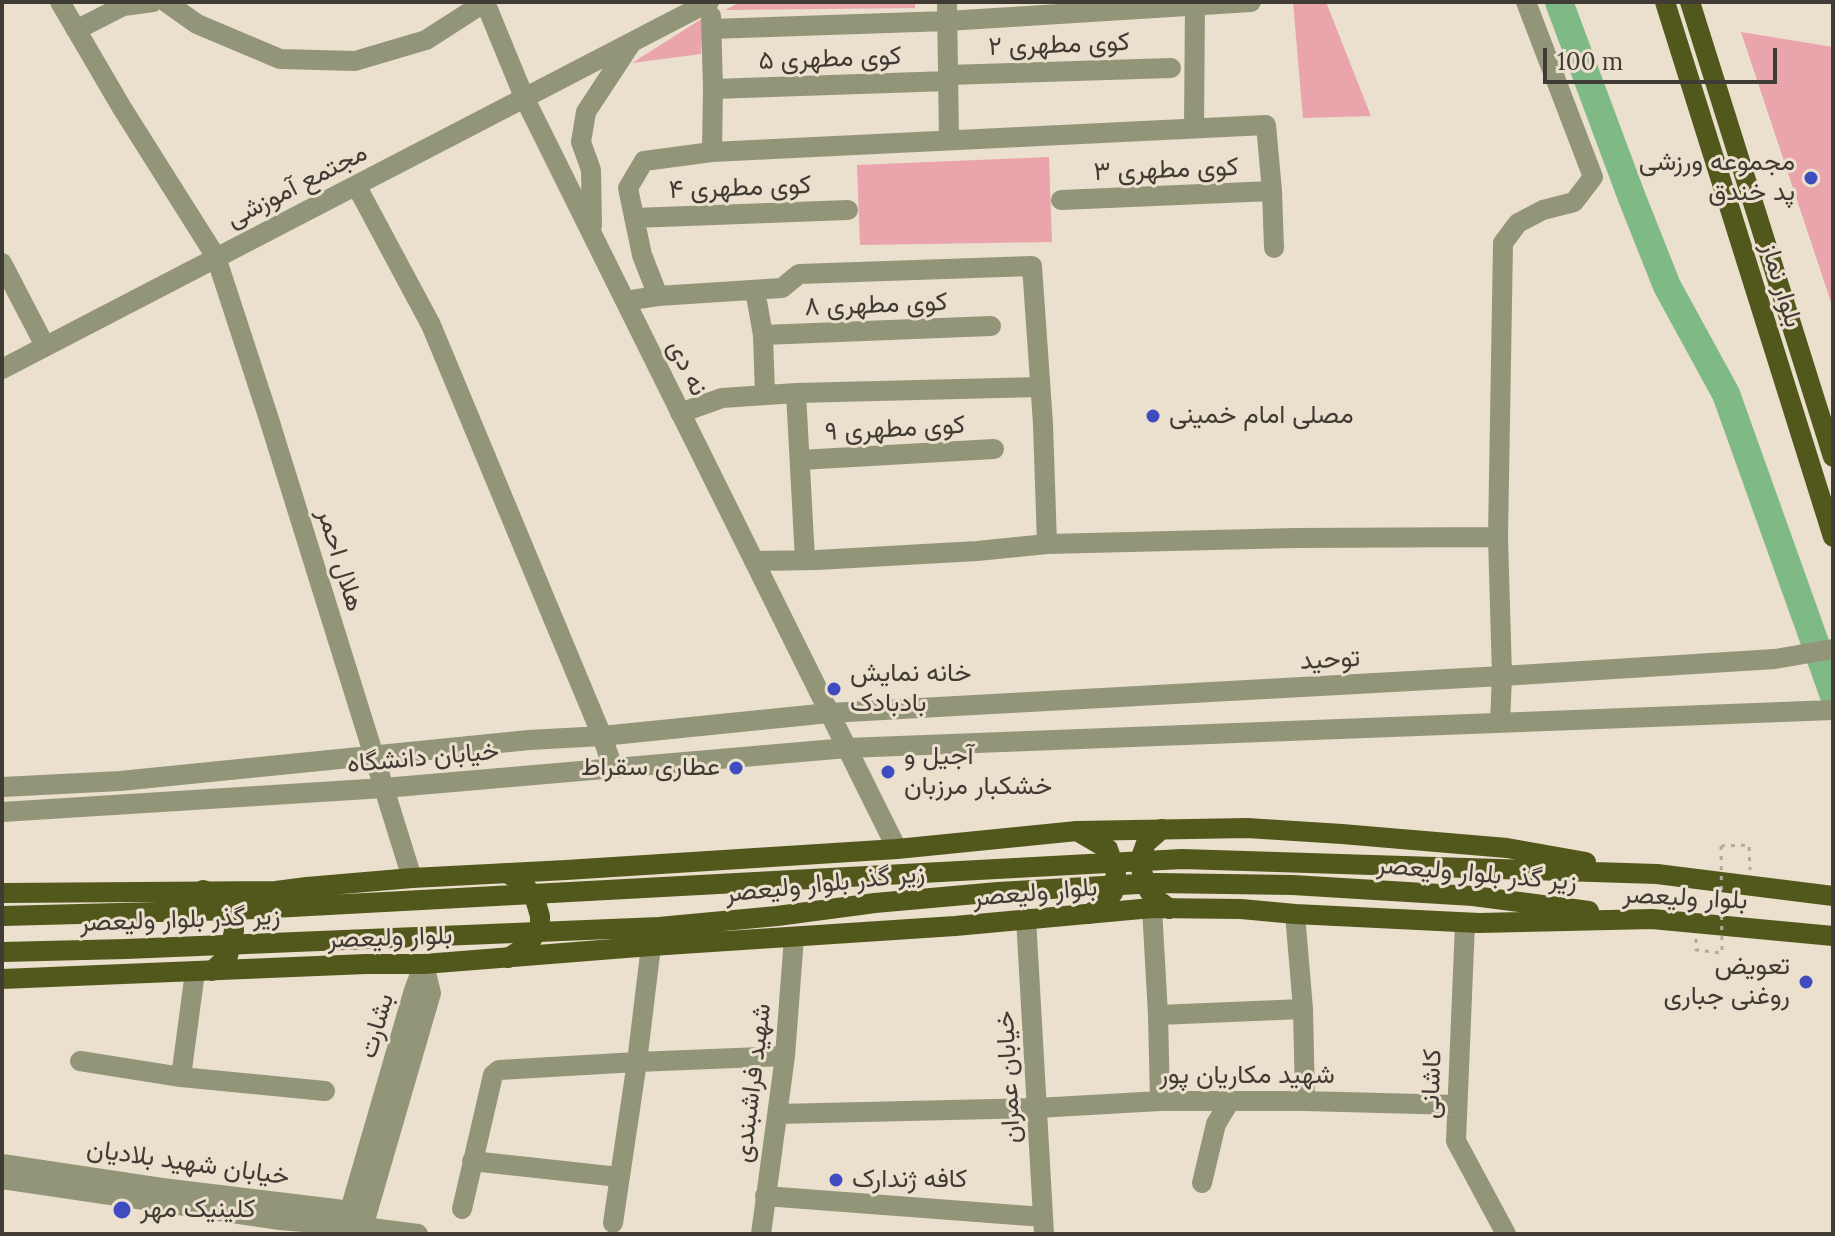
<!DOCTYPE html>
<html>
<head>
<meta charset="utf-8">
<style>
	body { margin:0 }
	#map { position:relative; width:1835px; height:1236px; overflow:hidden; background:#ebdfcd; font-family:Lora,serif }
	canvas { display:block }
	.frame { position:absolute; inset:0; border:4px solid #403b34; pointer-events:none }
	.scale { position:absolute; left:1543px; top:48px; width:234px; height:36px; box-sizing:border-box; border:4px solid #403b34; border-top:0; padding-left:10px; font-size:24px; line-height:28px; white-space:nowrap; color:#403b34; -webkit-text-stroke:6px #ebdfcd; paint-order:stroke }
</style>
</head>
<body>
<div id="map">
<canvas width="1835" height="1236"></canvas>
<div class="frame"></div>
<div class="scale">100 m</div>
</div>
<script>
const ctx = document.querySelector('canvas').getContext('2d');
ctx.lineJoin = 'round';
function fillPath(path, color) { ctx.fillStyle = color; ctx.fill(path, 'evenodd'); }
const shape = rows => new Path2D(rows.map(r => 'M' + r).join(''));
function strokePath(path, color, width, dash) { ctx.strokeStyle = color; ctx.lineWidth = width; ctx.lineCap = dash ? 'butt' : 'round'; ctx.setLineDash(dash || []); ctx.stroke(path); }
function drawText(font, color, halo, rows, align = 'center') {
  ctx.font = font + ' Lora,Vazirmatn,serif'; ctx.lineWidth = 6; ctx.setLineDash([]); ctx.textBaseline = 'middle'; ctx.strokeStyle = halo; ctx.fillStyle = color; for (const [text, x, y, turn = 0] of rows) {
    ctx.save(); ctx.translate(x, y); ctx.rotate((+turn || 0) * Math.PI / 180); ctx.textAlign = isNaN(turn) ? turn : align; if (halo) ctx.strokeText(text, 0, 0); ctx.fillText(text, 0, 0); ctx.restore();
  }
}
const green = shape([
	[740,2,915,2,915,8,725,10],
	[1293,2,1326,2,1371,116,1303,118],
	[703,18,701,54,632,63],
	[1741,32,1833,47,1833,308],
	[1049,157,1052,242,860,245,857,165]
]);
const river = shape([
	[1559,2,1632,198,1667,286,1726,394,1833,693]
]);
const path = shape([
	[1721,846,1749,845,1750,870],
	[1696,939,1696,950,1722,953]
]);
const minor = shape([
	[60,2,122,108,216,257,268,416,412,878],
	[166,2,197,24,280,59,355,61,426,40,485,2],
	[485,2,524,97,897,849],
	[947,2,949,140],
	[711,16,713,89,712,152],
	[711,29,947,21,1251,2],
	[76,30,123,6,153,2],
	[948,75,1171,68],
	[713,89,948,81],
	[1194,128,1195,2],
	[356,185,431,325,602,736,613,768],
	[1061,200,1272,191],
	[634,218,848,210],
	[592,226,591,170,581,142,586,112,632,42],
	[2,263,45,346],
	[755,290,763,335,765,395],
	[658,296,642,255,628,188,644,161,712,152,1266,125,1272,191,1274,248],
	[625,301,658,296,782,288,799,274,1032,266,1043,424,1047,544],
	[763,335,991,326],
	[2,369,709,2],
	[796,393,805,560],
	[680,413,722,398,796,393,1040,387],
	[800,460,994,449],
	[754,561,817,560,977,551,1047,544,1295,538,1498,537],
	[1500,722,1502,676,1498,537,1503,243,1518,223,1543,210,1574,202,1593,177,1526,2],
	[2,787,120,781,529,740,602,736,829,713,1502,676,1775,659,1833,649],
	[2,812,384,788,847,748,1833,710],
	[1152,908,1158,1015,1160,1101],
	[1295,914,1303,1009,1305,1101],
	[1026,918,1044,1234],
	[1465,923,1456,1141,1506,1234],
	[1158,1015,1303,1009],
	[80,1061,181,1077,325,1091],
	[181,1077,195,972],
	[777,1114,1037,1108,1160,1101,1305,1101,1456,1105],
	[472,1161,619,1177],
	[2,1164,162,1188,360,1212],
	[2,1179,280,1220,364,1227,418,1234],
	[1202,1183,1216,1124,1230,1101],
	[765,1196,1043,1217],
	[462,1209,493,1075,499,1070,637,1062,785,1056],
	[613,1223,637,1062,651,946],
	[343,1234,414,990,424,964,431,993,361,1234],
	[761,1234,785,1056,794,937]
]);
const major = shape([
	[1665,2,1833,537],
	[1690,2,1833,457],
	[2,893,276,891,307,887,412,878,566,870,897,849,1077,831,1247,828,1342,834,1507,848,1586,862],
	[2,916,236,910,1182,859,1657,874,1833,896],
	[2,952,126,949,659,927,777,916,875,903,998,892,1156,883,1293,885,1473,896,1589,911],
	[2,979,366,964,424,964,651,946,955,926,1152,908,1241,909,1295,914,1479,923,1652,919,1833,936]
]);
const pathBridge = shape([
	[1721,846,1722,953]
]);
const majorBridge = shape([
	[1162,829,1146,843,1141,857,1141,869,1149,891,1156,899,1170,909],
	[1077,831,1108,849,1116,872,1113,893,1104,904,1089,914],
	[507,873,523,883,535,899,540,916,540,927,527,946,508,958],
	[203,890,221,898,233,913,234,931,228,956,212,971]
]);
const markers = [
	[1811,178,8,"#3e4cbf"],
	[1153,416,8,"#3e4cbf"],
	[834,689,8,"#3e4cbf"],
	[736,768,8,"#3e4cbf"],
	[888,772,8,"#3e4cbf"],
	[1806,982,8,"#3e4cbf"],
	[836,1180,8,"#3e4cbf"],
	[122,1210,10,"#3e4cbf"]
];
const streetNames = [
	["کوی مطهری ۲",1059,45,-2],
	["کوی مطهری ۵",830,59,-2],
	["کوی مطهری ۳",1166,170,-2],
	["مجتمع آموزشی",297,186,-27],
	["کوی مطهری ۴",740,188,-2],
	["بلوار نماز",1781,285,73],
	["کوی مطهری ۸",876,305,-2],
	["نه دی",687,368,64],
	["کوی مطهری ۹",895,429,-3],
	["هلال احمر",340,560,73],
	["توحید",1330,660,-3],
	["خیابان دانشگاه",423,758,-5],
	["زیر گذر بلوار ولیعصر",1477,874,5],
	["زیر گذر بلوار ولیعصر",825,884,-6],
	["بلوار ولیعصر",1035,893,-5],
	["بلوار ولیعصر",1685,898,3],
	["زیر گذر بلوار ولیعصر",180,920,-2],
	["بلوار ولیعصر",390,938,-2],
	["بشارت",377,1026,-74],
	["شهید مکاریان پور",1247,1076],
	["خیابان عمران",1009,1077,-93],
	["شهید فراشبندی",753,1083,-83],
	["کاشانی",1432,1084,-88],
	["خیابان شهید بلادیان",188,1163,8]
];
const poiNames = [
	["مجموعه ورزشی",1795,163,"right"],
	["پد خندق",1795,193,"right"],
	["مصلی امام خمینی",1169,416],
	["خانه نمایش",850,674],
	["بادبادک",850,704],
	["آجیل و",904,757],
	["خشکبار مرزبان",904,787],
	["عطاری سقراط",720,768,"right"],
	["تعویض",1790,967,"right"],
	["روغنی جباری",1790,997,"right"],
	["کافه ژندارک",852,1180],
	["کلینیک مهر",140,1210]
];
fillPath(green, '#e9a5ab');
strokePath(river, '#7fb986', 28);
strokePath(path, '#b4aa9b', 3, [4, 6]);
strokePath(minor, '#929578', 20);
strokePath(major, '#52571c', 20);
strokePath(pathBridge, '#b4aa9b', 3, [4, 6]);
strokePath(majorBridge, '#52571c', 20);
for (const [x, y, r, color] of markers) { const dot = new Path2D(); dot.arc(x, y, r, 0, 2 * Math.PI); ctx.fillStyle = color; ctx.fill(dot); strokePath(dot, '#ebdfcd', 3); }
drawText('26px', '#403b34', '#ebdfcd', streetNames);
drawText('26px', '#403b34', '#ebdfcd', poiNames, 'left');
</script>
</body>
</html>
